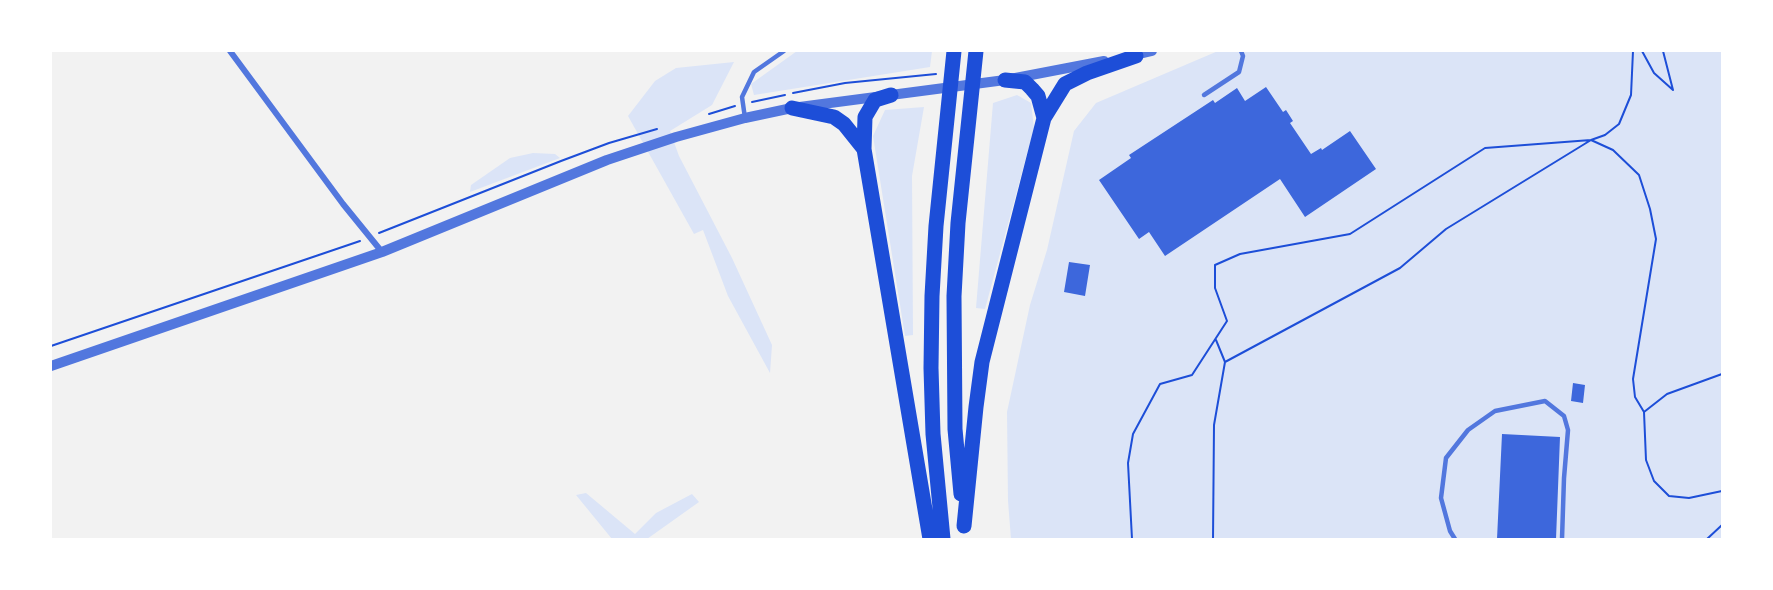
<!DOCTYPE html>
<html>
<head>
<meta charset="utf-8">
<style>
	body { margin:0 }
	#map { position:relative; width:1773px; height:590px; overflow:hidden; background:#f2f2f2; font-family:Rubik,sans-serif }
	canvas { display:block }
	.frame { position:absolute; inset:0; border:52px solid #fff; pointer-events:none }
</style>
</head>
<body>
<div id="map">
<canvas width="1773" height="590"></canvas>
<div class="frame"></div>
</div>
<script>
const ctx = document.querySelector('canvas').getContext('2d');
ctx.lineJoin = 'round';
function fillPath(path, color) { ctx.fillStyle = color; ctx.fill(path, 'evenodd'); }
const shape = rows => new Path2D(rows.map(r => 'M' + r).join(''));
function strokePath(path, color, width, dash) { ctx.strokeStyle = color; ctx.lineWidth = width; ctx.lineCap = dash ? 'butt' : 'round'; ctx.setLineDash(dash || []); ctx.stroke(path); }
const green = shape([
	[797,51,932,51,930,67,754,95,751,84],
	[1218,51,1722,51,1722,539,1011,539,1008,501,1007,412,1030,305,1047,250,1074,131,1096,103],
	[734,62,712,105,670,131,679,156,732,258,772,345,770,373,728,296,703,230,694,234,628,116,655,81,676,68],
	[1017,95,1031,103,1034,128,985,309,976,308,993,103],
	[924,107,912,176,913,335,905,336,873,136,885,110],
	[533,153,555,154,560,158,470,192,471,185,510,158],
	[586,493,635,534,656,513,692,494,699,502,647,539,612,539,576,495]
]);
const building = shape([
	[1266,87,1283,112,1286,110,1293,121,1290,123,1311,154,1321,148,1322,150,1350,131,1376,169,1305,217,1280,179,1165,256,1149,232,1139,239,1099,180,1131,158,1129,155,1213,100,1215,103,1237,88,1245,101],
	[1069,262,1090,265,1085,296,1064,292],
	[1573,383,1585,385,1583,403,1571,401],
	[1502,434,1560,437,1556,539,1497,539]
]);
const path = shape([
	[1642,51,1654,73,1673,90,1663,51],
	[793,93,845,83,936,74],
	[752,102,785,95],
	[709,114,735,106],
	[379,233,561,161,609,143,657,129],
	[1216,340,1225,362],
	[51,346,360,241],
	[1644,412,1667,394,1722,374],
	[1132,539,1128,463,1133,434,1160,384,1192,375,1227,321,1215,288,1215,265,1240,254,1350,234,1485,148,1591,140,1613,150,1639,175,1650,209,1656,239,1633,379,1635,397,1644,412,1646,460,1654,481,1669,496,1689,498,1722,491],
	[1213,539,1214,425,1225,362,1400,268,1446,229,1591,140,1605,135,1619,124,1631,95,1633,51],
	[1707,539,1722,525]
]);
const service = shape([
	[1204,95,1239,72,1243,56,1241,51],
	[745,118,742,97,754,72,784,51],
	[1455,539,1450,531,1441,498,1446,458,1468,430,1495,411,1545,401,1564,416,1568,430,1564,478,1562,539]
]);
const minor = shape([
	[230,51,343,204,382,252]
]);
const tertiary = shape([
	[1131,56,1152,51],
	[51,366,382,252,607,160,676,137,745,118,792,108,1005,80,1104,61]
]);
const motorway = shape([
	[1005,80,1025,82,1032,89,1038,96,1044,118],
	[891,95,875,100,865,117,864,149,930,539],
	[792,108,834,117,844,124,864,149],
	[961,494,955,429,954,296,958,223,976,51],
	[964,526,976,407,982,362,1044,118,1065,84,1087,73,1136,56],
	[943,539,933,434,931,368,932,296,936,226,954,51]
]);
fillPath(green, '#dbe4f7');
fillPath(building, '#3d67dc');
strokePath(path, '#1d4ed8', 2);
strokePath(service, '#5277de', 4.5);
strokePath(minor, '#5277de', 6);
strokePath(tertiary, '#5277de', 10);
strokePath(motorway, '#1d4ed8', 15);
</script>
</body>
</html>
